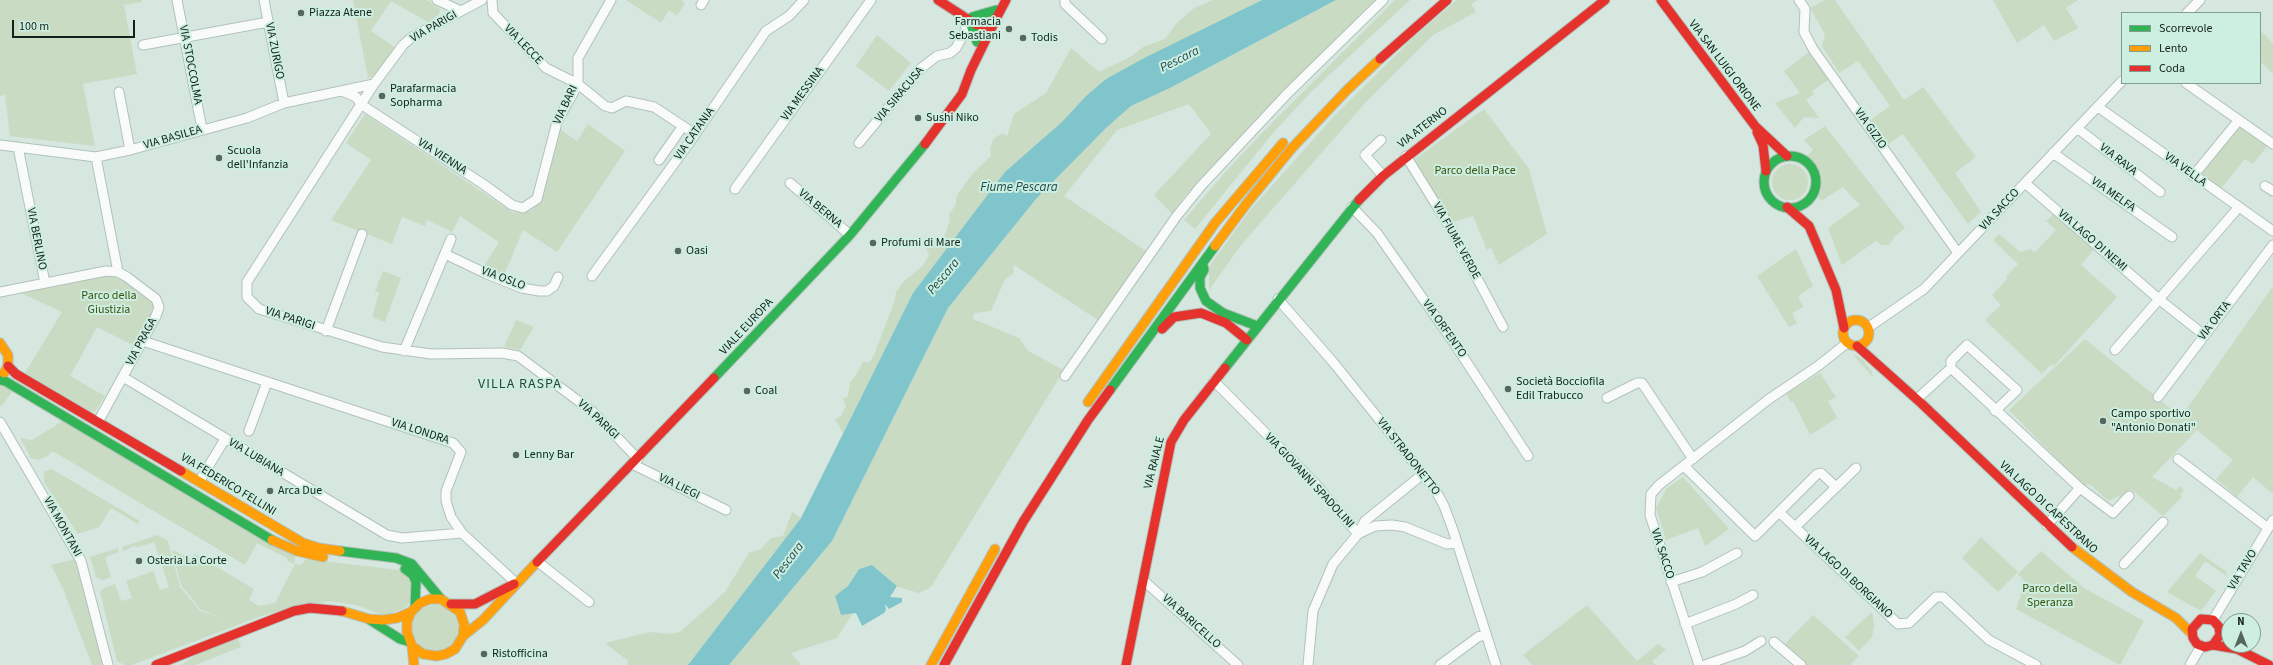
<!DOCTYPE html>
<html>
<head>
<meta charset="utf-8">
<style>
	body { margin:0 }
	#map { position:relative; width:2273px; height:665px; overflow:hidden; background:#d5e7df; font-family:"Source Sans 3",sans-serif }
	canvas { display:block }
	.legend { position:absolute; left:2121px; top:12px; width:140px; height:72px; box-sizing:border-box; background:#cdefe0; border:1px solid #839c91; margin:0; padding:5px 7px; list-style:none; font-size:12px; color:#13201b }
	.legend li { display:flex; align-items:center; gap:8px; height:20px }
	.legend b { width:20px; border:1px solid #839c91 }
	.north { position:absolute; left:2221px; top:613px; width:40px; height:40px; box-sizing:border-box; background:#cdefe0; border:1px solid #839c91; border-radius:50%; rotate:0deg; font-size:11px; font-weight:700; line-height:16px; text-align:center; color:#13201b }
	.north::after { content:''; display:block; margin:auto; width:14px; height:18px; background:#576660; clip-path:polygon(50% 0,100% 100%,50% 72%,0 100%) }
	.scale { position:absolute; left:12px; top:20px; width:123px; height:18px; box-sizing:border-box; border:2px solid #13201b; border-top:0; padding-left:5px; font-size:12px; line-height:14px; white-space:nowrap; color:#13201b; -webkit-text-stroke:3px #cdefe0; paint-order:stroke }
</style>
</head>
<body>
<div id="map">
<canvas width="2273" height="665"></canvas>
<ul class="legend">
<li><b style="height:5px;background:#30b455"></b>Scorrevole</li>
<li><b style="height:5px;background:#ff9f0a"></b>Lento</li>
<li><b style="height:5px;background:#e5322d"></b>Coda</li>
</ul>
<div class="north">N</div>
<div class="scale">100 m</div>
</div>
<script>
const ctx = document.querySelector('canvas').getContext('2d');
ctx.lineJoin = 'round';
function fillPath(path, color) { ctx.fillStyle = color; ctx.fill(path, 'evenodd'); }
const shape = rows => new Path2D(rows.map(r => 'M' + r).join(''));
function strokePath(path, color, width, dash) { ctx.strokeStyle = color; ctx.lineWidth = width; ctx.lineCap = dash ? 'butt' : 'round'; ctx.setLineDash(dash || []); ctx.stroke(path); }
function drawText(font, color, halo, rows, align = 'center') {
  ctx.font = font + ' "Source Sans 3",sans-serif'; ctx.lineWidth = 4; ctx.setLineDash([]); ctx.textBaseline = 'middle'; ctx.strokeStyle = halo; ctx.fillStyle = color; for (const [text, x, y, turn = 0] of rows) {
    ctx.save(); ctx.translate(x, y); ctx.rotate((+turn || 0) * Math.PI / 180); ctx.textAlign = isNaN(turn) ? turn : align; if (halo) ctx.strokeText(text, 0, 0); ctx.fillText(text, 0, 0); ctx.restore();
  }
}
const green = shape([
	[0,0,142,0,142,2,124,5,137,74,83,84,95,146,10,136,5,95,0,96],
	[353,0,427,0,440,9,439,14,428,22,391,1,371,31,396,48,378,75,368,78],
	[626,0,681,0,685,3,677,16,669,10,661,23],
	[1213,0,1262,0,1144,58,1106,79,1086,96,913,293,843,433,835,420,841,416,846,406,843,399,848,396,850,382,856,375,863,362,870,362,874,355,895,300,896,292,904,281,923,266,929,255,926,247,942,239,946,232,950,219,949,215,956,204,957,195,973,173,991,156,990,148,994,138,1003,133,1007,136,1014,114,1046,93,1071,48,1099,72,1132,56,1143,47,1165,39,1176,24,1194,8],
	[1336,0,1379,0,1187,193,1172,214,1154,195,1211,134,1189,104,1117,130,1064,196,1152,255,1104,324,1014,265,1013,274,1005,279,991,311,974,313,973,319,1019,338,1028,351,1064,370,931,587,919,593,898,587,872,565,859,569,848,586,835,597,841,615,853,613,837,638,791,653,801,665,729,665,832,541,948,308,1036,199,1106,128,1131,106,1170,88],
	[1395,0,1410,0,1310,93,1273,133,1195,229,1184,220,1228,169,1267,128],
	[1457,0,1478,0,1471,4,1476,12,1433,35,1366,102,1242,244,1209,290,1209,267,1250,210,1337,113,1413,38],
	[1825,0,1835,0,1904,100,1923,87,1976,157,1955,173,1981,212,1968,224,1903,134,1888,144,1871,120,1890,106,1858,61,1839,73,1822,46,1825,34,1810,8],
	[1993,0,2078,0,2066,8,2078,28,2054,41,2044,25,2017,43],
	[2260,30,2273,43,2273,74,2260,61],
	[877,35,911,63,889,91,856,66],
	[1809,52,1830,79,1812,91,1814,94,1806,100,1819,118,1804,117,1795,128,1775,103,1800,93,1784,71],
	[1484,109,1529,169,1547,234,1499,265,1491,248,1487,250,1473,216,1449,223,1411,162],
	[365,114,512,212,522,213,531,211,537,205,541,194,557,127,577,141,588,124,625,151,557,252,523,230,504,275,484,266,499,242,460,216,452,232,427,220,425,226,402,217,392,244,331,220,371,160,346,143],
	[2240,125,2268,145,2253,164,2245,159,2219,191,2199,177],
	[1825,126,1905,228,1895,236,1889,245,1882,245,1876,241,1842,265,1828,228,1860,205,1843,187,1821,201,1818,197,1821,190,1821,174,1807,156,1813,150,1804,140],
	'1772 182a18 18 0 1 1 36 0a18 18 0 1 1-36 0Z',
	[2053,214,2094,249,2081,265,2117,297,2054,366,2051,364,2042,374,1985,320,2001,305,1992,295,2008,278,2006,276,2018,264,1993,240,1999,234,2020,252,2030,249,2035,252,2056,230,2046,221],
	[1796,249,1813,286,1798,296,1803,307,1792,313,1797,323,1789,327,1757,276],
	[383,271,401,278,385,322,372,317,379,293,375,291],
	[108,275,117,276,153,303,154,307,148,323,133,345,97,327,70,376,105,396,95,412,90,411,25,373,62,312,21,293],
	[2273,286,2273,494,2253,477,2237,497,2216,479,2233,460,2197,430,2152,477,2176,490,2179,486,2184,490,2180,495,2182,497,2163,516,2131,489,2121,498,2118,496,2108,501,2090,484,2083,486,2009,410,2085,339,2181,417],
	[516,320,534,327,520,350,504,347],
	[1855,355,1862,359,1871,370,1873,377,1854,356],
	[1820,373,1836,397,1828,401,1837,418,1810,435,1793,401,1791,402,1787,395,1788,392],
	[0,384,14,389,1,407,0,404],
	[63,421,295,556,295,564,301,565,306,559,398,570,399,568,411,578,410,602,406,607,385,616,356,605,328,601,264,615,132,665,125,665,117,661,100,592,104,588,115,584,121,601,132,598,126,581,153,571,160,590,169,587,154,542,139,547,133,546,124,551,122,547,158,535,168,541,180,587,200,611,226,619,201,610,181,585,172,550,190,558,195,554,254,589,249,600,259,606,275,603,295,564,287,561,287,558,257,543,245,565,56,453,51,452,48,456,38,460,31,458,20,438,32,440],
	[51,469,55,471,140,521,138,524,111,508,99,527,78,534,44,482,44,472],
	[1683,477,1729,529,1705,546,1698,528,1666,540,1656,508,1667,488],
	[792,512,801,518,688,665,627,665,628,661,605,643,650,632,670,634,680,632,725,592,749,553,761,549,771,538,783,536],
	[1981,537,2018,572,1998,592,1962,558],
	[118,548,119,552,105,557,111,577,102,580,96,577,90,557],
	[2041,551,2084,588,2144,621,2120,665,2016,609,2025,582,2018,574],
	[2200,553,2227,572,2226,576,2205,561,2195,576,2216,591,2201,611,2167,592],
	[75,559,77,559,93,614,103,665,92,665,63,589,51,565],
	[1587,605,1637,661,1658,644,1666,650,1652,661,1655,665,1532,665,1523,655],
	'412 628a23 23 0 1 1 46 0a23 23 0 1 1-46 0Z',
	[1872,612,1874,626,1872,637,1859,651,1845,637],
	[1813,615,1859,656,1850,665,1804,665,1783,646],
	[238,638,241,647,195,665,181,665,198,654]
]);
const water = shape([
	[1262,0,1336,0,1170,88,1131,106,1106,128,1036,199,948,308,832,541,729,665,688,665,801,518,913,293,1005,172,1062,122,1086,96,1106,79,1144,58],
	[872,565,897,586,890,597,902,598,902,602,889,609,885,604,886,610,884,613,862,626,856,613,841,615,835,596,848,586,859,569]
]);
const street = shape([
	[177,0,202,129],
	[264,0,284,103],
	[437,0,461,11],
	[482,0,412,37,403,45,374,84,247,282,247,297,259,309,382,347,431,354,502,353,518,356,592,411,638,459],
	[492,0,493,13,546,68,578,84,605,106,612,108,626,101,654,107,695,134],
	[1065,0,1065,4,1102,39],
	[1799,0,1805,9,1804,32,1813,49,1958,253],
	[701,5,704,0],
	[2187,13,2200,0],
	[143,45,268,22],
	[2186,83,2273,144],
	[342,91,356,97,362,105,483,184,512,205,523,208,537,199,557,122,578,84,578,58,611,0],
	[119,92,130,150],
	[2098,107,2273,231],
	[2077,128,2160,192],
	[1381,140,1365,155,1383,176],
	[859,143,920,69,937,56,950,53,956,48,966,30,965,17],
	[0,145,96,157,130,150,247,118,284,103,374,84],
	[18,147,45,283],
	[2053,153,2172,237],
	[1406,156,1451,229,1503,327],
	[96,157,118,272],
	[659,160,683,126],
	[2193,176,2239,120],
	[790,183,850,235],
	[2025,183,2160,300,2204,335],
	[2265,186,2273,191],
	[735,189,871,0],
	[1352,207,1377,233,1454,343,1528,456],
	[445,254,487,274,522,288,539,291,547,291,554,286,558,277],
	[592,276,692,139,766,31,789,16,804,0],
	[0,292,106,271,118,272,127,277,156,299,159,307,156,316,98,422],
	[1278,299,1333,362,1435,489,1444,506,1453,530,1496,665],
	[1869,327,1924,289,2122,81],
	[326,331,362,234],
	[143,341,453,443,461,452,446,491,446,501,451,517,462,533,516,583],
	[2115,350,2238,208],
	[404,351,451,239],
	[1951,368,1951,361,1967,345,2017,390,1995,411],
	[1065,376,1176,217,1201,186,1288,93,1383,0],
	[123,377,387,535,402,538,462,533],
	[1214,381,1314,482,1358,534],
	[2158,397,2273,245],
	[1607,398,1637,383,1642,383,1693,459],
	[1917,399,1951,368,2080,488,2113,513,2129,496],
	[0,422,81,561,108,665],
	[249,431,267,382],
	[2178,459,2268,528],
	[632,464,726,510],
	[1684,466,1755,536,1817,474,1821,473,1836,487],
	[199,482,225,439],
	[1779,512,1898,624,1909,623,1936,597,1943,597,1989,640,2036,665],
	[2047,525,2080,488],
	[1795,527,1856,468],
	[1358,534,1365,521,1423,474],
	[538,562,589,602],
	[2124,564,2163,522],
	[1143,580,1238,665],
	[1671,582,1702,572,1737,553],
	[2213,620,2273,520],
	[1685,624,1736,604,1753,595],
	[1774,642,1801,665],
	[1308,665,1313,611,1333,564,1358,534,1375,526,1392,525,1405,527,1447,544,1457,543],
	[1440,665,1478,637,1486,634],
	[1699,665,1650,515,1651,494,1659,485,1769,399,1818,366,1847,343],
	[1705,665,1745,651,1761,641],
	[2190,665,2201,646]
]);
const fast = shape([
	[972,17,996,10],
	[969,19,977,42],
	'1764 182a26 26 0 1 1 52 0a26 26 0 1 1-52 0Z',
	[1203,265,1204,270,1200,277,1200,288,1206,301,1223,313,1257,326],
	[1225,368,1359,200],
	[714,378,850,235,925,144],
	[0,380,5,381,272,540],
	[1110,390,1215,246],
	[340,551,396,558,412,564,441,599],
	[405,569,413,575,416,582,415,607],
	[370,620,400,639,410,642]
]);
const slow = shape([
	[1215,246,1247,203,1292,148,1347,90,1380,59],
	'1843 333a13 13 0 1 1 26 0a13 13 0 1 1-26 0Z',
	[0,343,8,355,8,366,4,373],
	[1088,402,1215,223,1283,143],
	[181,471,303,543,319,548,340,551],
	[272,540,297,551,323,557],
	[2072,547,2132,592,2176,618,2192,634],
	[342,611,369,619,383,620,397,618,411,612],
	[463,636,464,624,460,612,441,599,430,599,420,603,411,612,407,622,407,632,412,646,423,654,437,656,446,654,455,649,463,636,483,620,537,562],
	[412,646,414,665],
	[931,665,995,549]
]);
const jam = shape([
	[938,0,977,25,985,27,997,17,1006,0],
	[1661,0,1755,126,1787,156],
	[1380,59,1447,0],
	[1757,132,1763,145,1766,171],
	[925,144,962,94,971,70,997,17],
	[1359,200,1383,176,1605,0],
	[1787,207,1809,226,1836,290,1844,328],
	[1162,329,1174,317,1201,313,1226,323,1247,340],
	[1857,346,1922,404,2072,547],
	[8,366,16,374,181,471],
	[537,562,714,378],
	[451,604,475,604,514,584],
	[2213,645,2220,635,2219,627,2213,620,2201,619,2192,629,2193,638,2197,644,2205,647,2213,645,2237,649,2269,665],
	[156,665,294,611,310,608,342,611],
	[944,665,1023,522,1088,420,1110,390],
	[1126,665,1171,442,1184,420,1225,368]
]);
const markers = [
	[301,13,4,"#576660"],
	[1009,29,4,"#576660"],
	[1023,38,4,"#576660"],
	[382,96,4,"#576660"],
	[918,118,4,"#576660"],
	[219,158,4,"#576660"],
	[873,243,4,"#576660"],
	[678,251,4,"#576660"],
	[1508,389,4,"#576660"],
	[747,391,4,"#576660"],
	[2103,421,4,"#576660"],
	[516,455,4,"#576660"],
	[270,491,4,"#576660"],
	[139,561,4,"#576660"],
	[484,654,4,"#576660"]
];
const poiNames = [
	["Piazza Atene",309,13],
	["Farmacia",1001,22,"right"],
	["Sebastiani",1001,36,"right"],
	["Todis",1031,38],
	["Parafarmacia",390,89],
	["Sopharma",390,103],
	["Sushi Niko",926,118],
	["Scuola",227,151],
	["dell'Infanzia",227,165],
	["Profumi di Mare",881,243],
	["Oasi",686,251],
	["Società Bocciofila",1516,382],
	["Edil Trabucco",1516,396],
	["Coal",755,391],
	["Campo sportivo",2111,414],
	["\"Antonio Donati\"",2111,428],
	["Lenny Bar",524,455],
	["Arca Due",278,491],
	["Osteria La Corte",147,561],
	["Ristofficina",492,654]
];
const streetNames = [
	["VIA PARIGI",434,27,-30],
	["VIA LECCE",523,45,46],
	["VIA ZURIGO",274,51,79],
	["VIA STOCCOLMA",190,65,79],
	["VIA SAN LUIGI ORIONE",1724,66,53],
	["VIA MESSINA",803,94,-54],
	["VIA SIRACUSA",900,95,-50],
	["VIA BARI",566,105,-65],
	["VIA ATERNO",1423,128,-38],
	["VIA GIZIO",1870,129,55],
	["VIA CATANIA",695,134,-55],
	["VIA BASILEA",173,138,-16],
	["VIA VIENNA",442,157,33],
	["VIA RAVA",2118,160,38],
	["VIA VELLA",2185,170,36],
	["VIA MELFA",2113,195,35],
	["VIA BERNA",820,209,40],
	["VIA SACCO",2000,210,-47],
	["VIA BERLINO",36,239,79],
	["VIA FIUME VERDE",1456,241,61],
	["VIA LAGO DI NEMI",2092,241,41],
	["VIA OSLO",503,279,21],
	["VIA PARIGI",290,319,18],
	["VIA ORTA",2215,321,-53],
	["VIALE EUROPA",747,327,-47],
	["VIA ORFENTO",1444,329,55],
	["VIA PRAGA",142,342,-62],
	["VIA PARIGI",598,420,43],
	["VIA LONDRA",420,432,18],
	["VIA STRADONETTO",1408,457,52],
	["VIA LUBIANA",256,458,31],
	["VIA RAIALE",1155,463,-76],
	["VIA GIOVANNI SPADOLINI",1309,481,47],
	["VIA FEDERICO FELLINI",228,485,31],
	["VIA LIEGI",679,487,26],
	["VIA LAGO DI CAPESTRANO",2048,508,43],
	["VIA MONTANI",62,527,61],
	["VIA SACCO",1662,554,72],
	["VIA TAVO",2243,570,-59],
	["VIA LAGO DI BORGIANO",1848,577,43],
	["VIA BARICELLO",1191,622,42]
];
const parkNames = [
	["Parco della Pace",1475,171],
	["Parco della",109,296],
	["Giustizia",109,310],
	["Parco della",2050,589],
	["Speranza",2050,603]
];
const waterNames = [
	["Pescara",1180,60,-27],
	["Fiume Pescara",1019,188],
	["Pescara",944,277,-50],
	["Pescara",789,561,-53]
];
const quarterNames = [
	["VILLA RASPA",520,385]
];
fillPath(green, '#c9dbc3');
fillPath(water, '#80c5cb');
strokePath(street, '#b3c1bb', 11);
strokePath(fast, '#b3c1bb', 11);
strokePath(slow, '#b3c1bb', 11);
strokePath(jam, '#b3c1bb', 11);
strokePath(street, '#f9fbfa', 9);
strokePath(fast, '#30b455', 9);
strokePath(slow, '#ff9f0a', 9);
strokePath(jam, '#e5322d', 9);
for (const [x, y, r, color] of markers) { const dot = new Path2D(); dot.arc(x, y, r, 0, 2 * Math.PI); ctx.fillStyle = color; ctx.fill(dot); strokePath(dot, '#cdefe0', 1.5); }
drawText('12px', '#13201b', '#cdefe0', poiNames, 'left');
drawText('12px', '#13201b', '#cdefe0', streetNames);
drawText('12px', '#395210', '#cdefe0', parkNames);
drawText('italic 13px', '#1f494e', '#cdefe0', waterNames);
ctx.letterSpacing = '1px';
drawText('14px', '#28473b', '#cdefe0', quarterNames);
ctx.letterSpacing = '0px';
</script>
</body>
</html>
